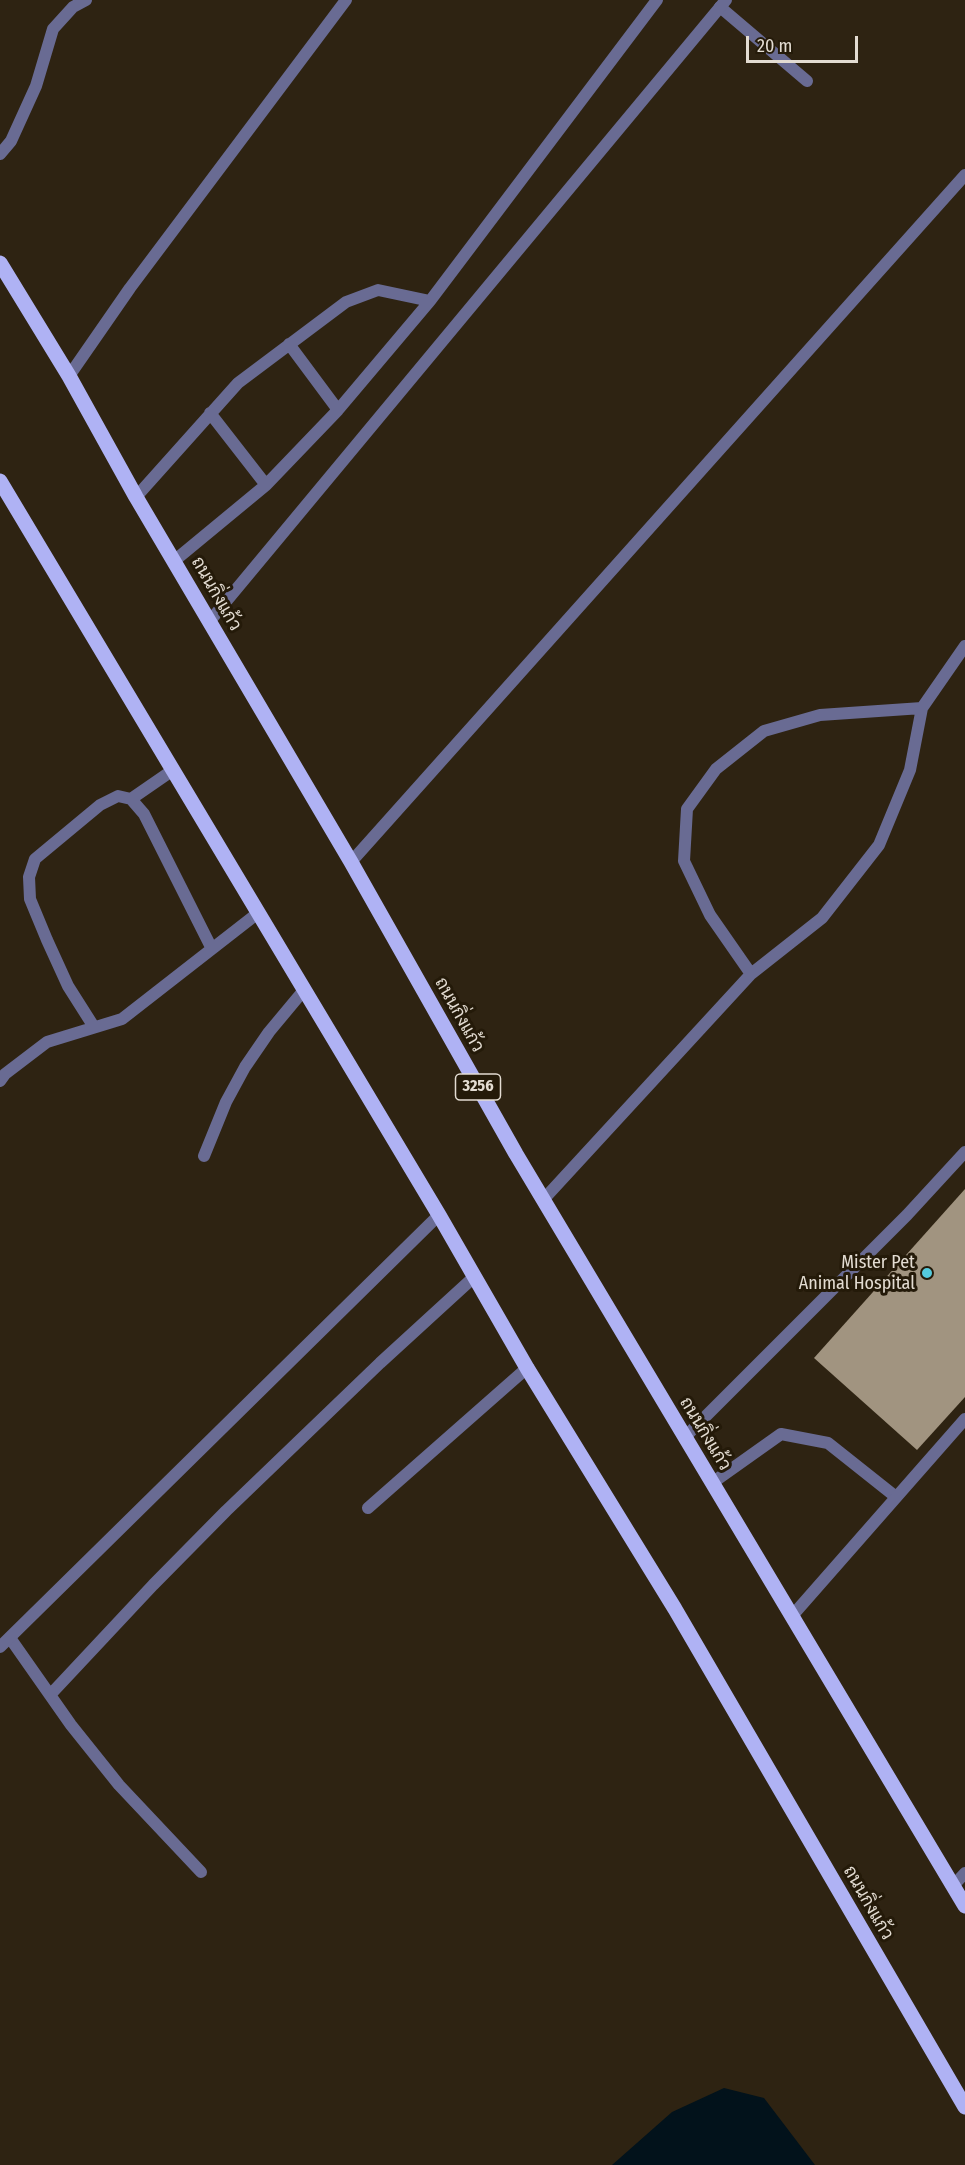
<!DOCTYPE html>
<html>
<head>
<meta charset="utf-8">
<style>
	body { margin:0 }
	#map { position:relative; width:965px; height:2165px; overflow:hidden; background:#2e2312; font-family:"Fira Sans Condensed",sans-serif }
	canvas { display:block }
	.scale { position:absolute; left:746px; top:36px; width:112px; height:27px; box-sizing:border-box; border:3px solid #e3dcd2; border-top:0; padding-left:8px; font-size:18px; line-height:21px; white-space:nowrap; color:#e3dcd2; -webkit-text-stroke:4px #241a09; paint-order:stroke }
</style>
</head>
<body>
<div id="map">
<canvas width="965" height="2165"></canvas>
<div class="scale">20 m</div>
</div>
<script>
const ctx = document.querySelector('canvas').getContext('2d');
ctx.lineJoin = 'round';
function fillPath(path, color) { ctx.fillStyle = color; ctx.fill(path, 'evenodd'); }
const shape = rows => new Path2D(rows.map(r => 'M' + r).join(''));
function strokePath(path, color, width, dash) { ctx.strokeStyle = color; ctx.lineWidth = width; ctx.lineCap = dash ? 'butt' : 'round'; ctx.setLineDash(dash || []); ctx.stroke(path); }
function drawText(font, color, halo, rows, align = 'center') {
  ctx.font = font + ' "Fira Sans Condensed",Sarabun,sans-serif'; ctx.lineWidth = 6; ctx.setLineDash([]); ctx.textBaseline = 'middle'; ctx.strokeStyle = halo; ctx.fillStyle = color; for (const [text, x, y, turn = 0] of rows) {
    ctx.save(); ctx.translate(x, y); ctx.rotate((+turn || 0) * Math.PI / 180); ctx.textAlign = isNaN(turn) ? turn : align; if (halo) ctx.strokeText(text, 0, 0); ctx.fillText(text, 0, 0); ctx.restore();
  }
}
const water = shape([
	[724,2088,764,2098,815,2165,612,2165,672,2112]
]);
const building = shape([
	[965,1189,965,1397,917,1450,814,1358]
]);
const lane = shape([
	[720,7,807,81],
	[289,344,338,410],
	[69,376,130,288,346,0],
	[210,413,266,485],
	[136,497,238,383,346,302,378,290,430,301,657,0],
	[174,561,266,485,338,410,430,301],
	[131,799,173,770],
	[751,974,710,915,684,861,687,809,716,769,764,731,820,715,922,708],
	[94,1027,68,986,47,940,30,899,29,877,35,859,100,805,118,796,131,799,144,814,212,949],
	[0,1081,5,1074,47,1042,122,1019,258,913],
	[204,1156,226,1102,245,1067,269,1032,304,990],
	[543,1200,751,974,822,918,879,845,910,770,922,708,965,646],
	[712,1483,781,1434,828,1443,896,1497],
	[368,1508,527,1368],
	[10,1638,71,1725,119,1785,201,1872],
	[50,1695,153,1585,226,1511,380,1363,474,1277]
]);
const street = shape([
	[0,154,11,141,36,86,53,29,73,7,86,0],
	[209,622,726,0],
	[351,862,965,175],
	[685,1437,907,1215,965,1152],
	[792,1616,965,1419],
	[0,1647,439,1215],
	[953,1886,965,1873]
]);
const primary = shape([
	[0,263,69,376,136,497,351,862,516,1154,965,1906],
	[0,481,439,1215,527,1368,675,1609,965,2107]
]);
const markers = [
	[927,1273,6,"#54cadd"]
];
const shields = [
	[478,1087,45]
];
const shieldNames = [
	["3256",478,1087]
];
const streetNames = [
	["ถนนกิ่งแก้ว",216,594,60],
	["ถนนกิ่งแก้ว",459,1015,61],
	["ถนนกิ่งแก้ว",705,1434,59],
	["ถนนกิ่งแก้ว",868,1903,60]
];
const poiNames = [
	["Mister Pet",915,1263],
	["Animal Hospital",915,1284]
];
fillPath(water, '#02121b');
fillPath(building, '#a19480');
strokePath(lane, '#696b93', 12);
strokePath(street, '#696b93', 12);
strokePath(primary, '#afb2f4', 15);
for (const [x, y, r, color] of markers) { const dot = new Path2D(); dot.arc(x, y, r, 0, 2 * Math.PI); ctx.fillStyle = color; ctx.fill(dot); strokePath(dot, '#241a09', 2); }
for (const [x, y, w] of shields) { const box = new Path2D(); box.roundRect(x - w / 2, y - 13, w, 26, 4.5); ctx.fillStyle = '#241a09'; ctx.fill(box); strokePath(box, '#e3dcd2', 1.5); }
drawText('bold 16px', '#e3dcd2', null, shieldNames);
drawText('18px', '#e3dcd2', '#241a09', streetNames);
drawText('18px', '#e3dcd2', '#241a09', poiNames, 'right');
</script>
</body>
</html>
